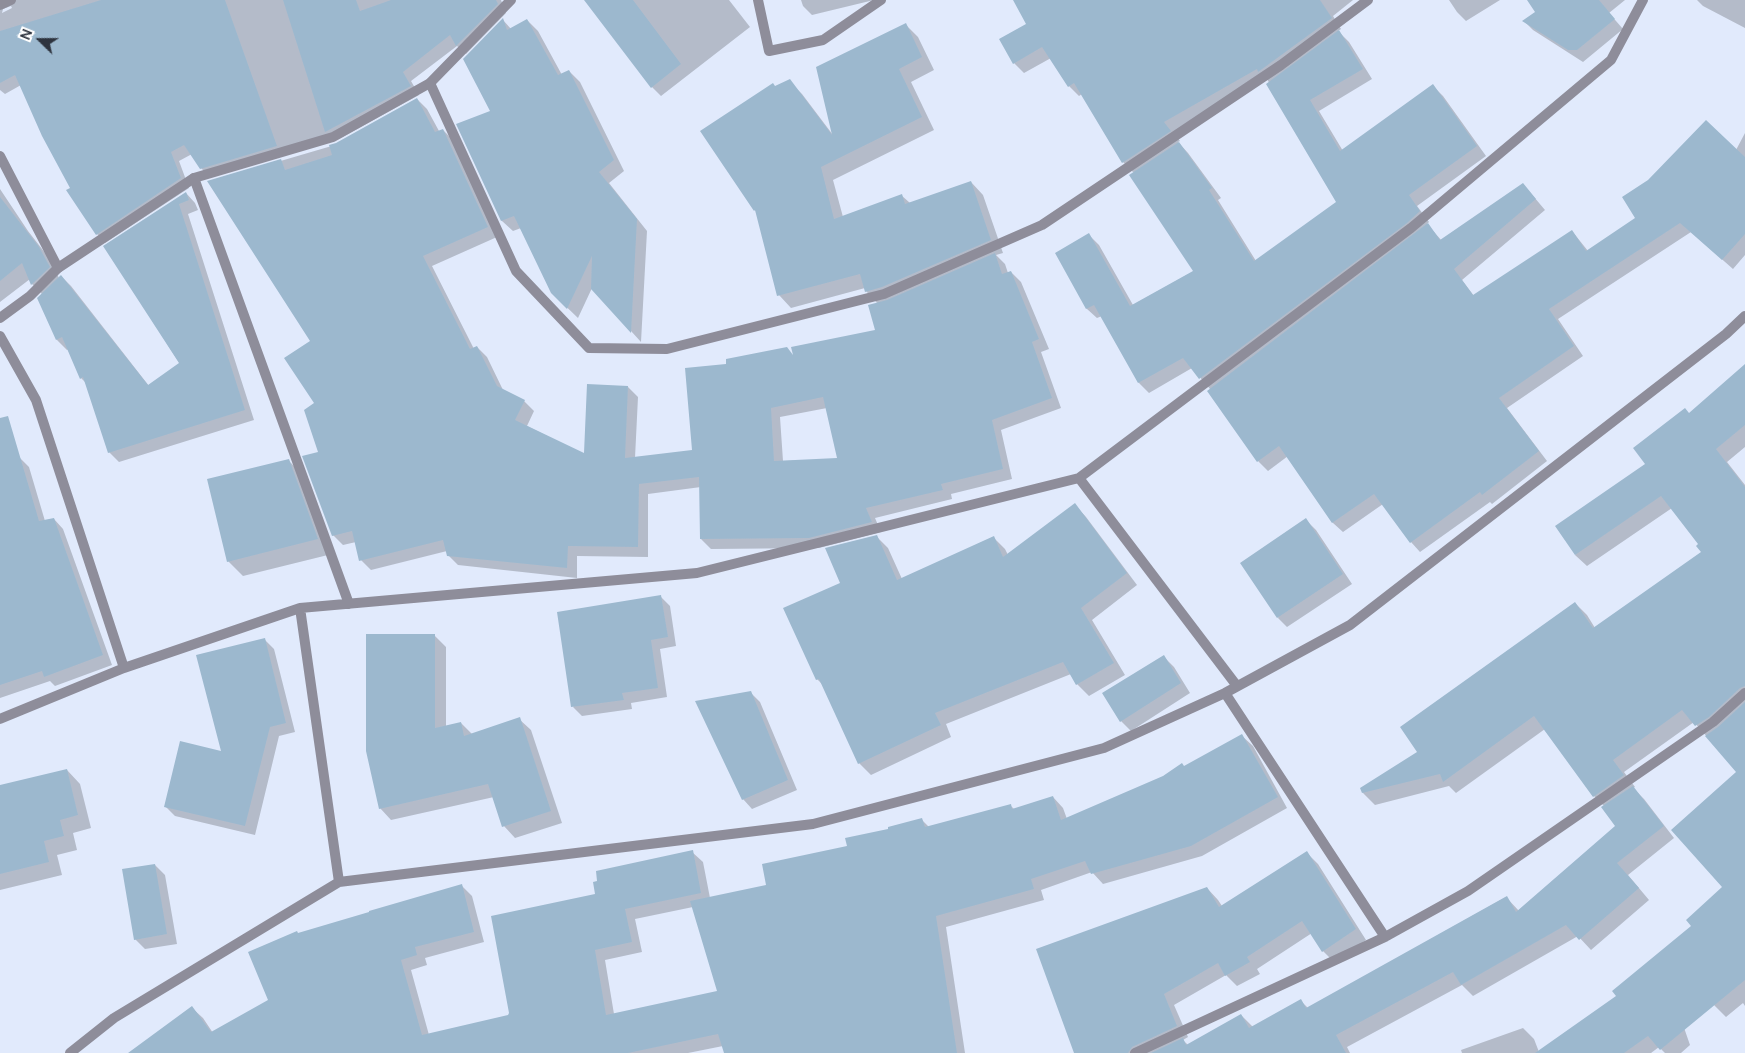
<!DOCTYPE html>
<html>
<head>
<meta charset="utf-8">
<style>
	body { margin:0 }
	#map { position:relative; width:1745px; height:1053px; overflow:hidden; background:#e1eafc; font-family:Manrope,sans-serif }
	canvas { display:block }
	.north { position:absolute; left:15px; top:15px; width:50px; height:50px; -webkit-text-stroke:4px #fff; paint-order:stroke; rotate:292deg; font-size:14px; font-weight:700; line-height:20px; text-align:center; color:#2e343f }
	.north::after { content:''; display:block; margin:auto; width:18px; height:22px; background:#2e343f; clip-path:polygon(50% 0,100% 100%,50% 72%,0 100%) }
</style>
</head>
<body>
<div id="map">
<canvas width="1745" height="1053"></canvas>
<div class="north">N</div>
</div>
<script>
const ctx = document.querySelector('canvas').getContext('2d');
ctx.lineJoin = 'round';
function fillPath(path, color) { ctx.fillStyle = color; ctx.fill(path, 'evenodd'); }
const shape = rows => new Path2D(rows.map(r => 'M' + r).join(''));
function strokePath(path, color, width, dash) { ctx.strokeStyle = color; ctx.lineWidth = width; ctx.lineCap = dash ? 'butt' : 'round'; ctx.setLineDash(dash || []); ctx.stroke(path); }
const shadow = shape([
	[0,0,501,0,506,13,466,54,457,46,411,81,419,95,339,139,210,177,201,168,192,154,179,161,189,188,105,243,97,234,71,188,21,85,5,94,0,90],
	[11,6,12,8,2,13,3,9],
	[601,0,729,0,750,27,661,96,652,87],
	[801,0,874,0,812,15,803,6],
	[1014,0,1353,0,1333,16,1341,29,1338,31,1349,42,1372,79,1319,111,1343,151,1433,86,1443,96,1486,156,1417,206,1429,222,1427,224,1442,241,1523,184,1545,210,1462,280,1474,296,1572,231,1588,251,1736,150,1745,133,1745,255,1733,269,1691,232,1558,319,1583,356,1507,408,1547,461,1492,504,1490,502,1420,552,1411,542,1383,504,1343,532,1333,523,1288,456,1268,471,1258,461,1210,389,1192,368,1149,393,1139,383,1102,316,1097,318,1087,309,1057,253,1089,235,1099,245,1133,305,1194,271,1134,173,1123,162,1082,94,1079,96,1069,86,1051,58,1024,73,1014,63,1028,24],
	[1267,79,1338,202,1256,261,1218,200,1221,198,1188,153,1178,142,1180,141,1173,132],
	[1449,0,1500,0,1466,21,1457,12],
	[1529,0,1625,0,1609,13,1623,29,1583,62,1533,30,1524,21,1537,12],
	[1697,0,1745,0,1745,28,1703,6],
	[503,20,511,29,527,20,538,31,562,75,569,71,580,82,624,171,609,183,647,231,641,342,592,288,578,318,552,293,521,228,513,231,502,221,458,124,492,111],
	[905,24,918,37,934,70,911,82,934,130,833,180,843,217,901,195,910,203,971,182,983,195,1003,253,996,255,1005,264,1008,273,1011,272,1021,282,1049,349,1041,352,1061,408,1001,430,1012,479,951,494,952,499,875,518,881,532,819,548,711,549,701,539,701,487,648,494,648,557,577,556,577,578,458,565,448,555,447,551,371,570,361,560,356,542,343,545,333,535,320,453,312,341,209,182,335,145,417,99,427,109,439,131,443,130,453,140,497,237,432,266,474,349,477,347,487,357,503,390,524,401,534,411,527,426,585,455,628,387,638,397,635,458,694,451,795,357,876,331,878,304,866,291,865,288,791,308,779,295,757,213,702,131,789,81,802,94,833,135],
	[827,408,838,459,783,461,780,417],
	[0,189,28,231,49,258,59,278,61,276,71,286,149,386,180,364,105,247,186,193,195,203,198,210,188,214,254,420,119,462,109,452,87,384,81,378,69,349,67,350,57,340,39,299,43,295,32,284,30,279,0,302],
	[1745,377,1745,447,1727,462,1745,485,1745,1006,1743,1003,1726,1017,1714,1005,1693,926,1724,887,1738,772,1694,722,1624,772,1635,787,1633,788,1644,799,1674,838,1628,875,1649,900,1591,950,1578,936,1473,996,1462,985,1347,1047,1350,1053,1076,1053,1207,888,1218,900,1222,906,1307,853,1318,864,1366,940,1334,962,1323,951,1312,933,1257,969,1260,974,1237,986,1226,975,1174,1005,1188,1037,1183,1040,1188,1045,1241,1015,1253,1027,1301,1001,1308,1008,1506,897,1519,911,1617,826,1605,807,1594,796,1545,729,1456,793,1449,786,1375,805,1363,793,1362,788,1419,752,1575,603,1587,615,1595,628,1702,552,1700,544,1672,508,1587,566,1575,555,1647,464,1690,414],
	[0,425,19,457,29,467,45,521,54,519,63,529,112,665,55,686,50,681,0,698],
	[289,461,303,475,332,554,243,576,228,561],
	[1075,505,1086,517,1137,585,1092,620,1125,675,1089,696,1077,684,1071,674,946,724,951,737,871,775,859,763,823,685,817,679,841,583,877,537,888,548,902,579,993,537,1005,549,1008,555],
	[1306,520,1316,530,1352,584,1287,627,1278,618],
	[661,597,670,606,676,646,660,649,667,697,631,703,632,709,582,716,573,707],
	[434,635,446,647,446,727,461,723,472,734,519,719,531,730,562,823,515,838,504,826,494,797,391,820,380,808],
	[264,639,274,649,295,732,279,736,255,835,175,816,165,806,222,753],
	[1164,657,1174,667,1190,693,1131,731,1121,721],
	[750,692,760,702,797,790,752,809,743,799],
	[1242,736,1253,746,1287,808,1202,856,1103,884,1092,872,1041,890,1044,900,946,927,965,1053,725,1053,723,1046,688,1053,131,1053,192,1008,203,1018,213,1033,269,1000,298,935,462,886,472,896,484,942,425,958,427,965,411,970,429,1035,509,1016,596,895,692,852,703,862,710,898,767,886,848,846,890,830,922,820,929,827,1010,805,1015,810,1053,797,1063,808,1067,819,1185,767],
	[693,907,718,992,614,1014,605,960,642,952,635,919],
	[67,770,80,784,91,828,73,833,77,850,57,855,62,875,0,890,0,786],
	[155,865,165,875,177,944,145,949,135,939],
	[1664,970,1690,1045,1681,1053,1665,1053,1659,1047,1651,1053,1462,1053,1461,1050,1523,1028,1534,1039,1539,1052]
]);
const building = shape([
	[101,0,225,0,277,146,200,169,184,145,171,152,181,178,96,235,66,190,70,188,42,136,15,75,0,83,0,31],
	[283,0,356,0,360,11,391,0,496,0,498,4,456,46,450,35,403,72,411,86,325,132],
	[584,0,633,0,681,64,651,88],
	[1013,0,1320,0,1332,18,1258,72,1257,69,1164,122,1171,131,1122,163,1074,83,1068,87,1042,47,1013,64,999,39,1026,24],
	[1527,0,1599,0,1615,19,1577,50,1568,50,1522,21,1535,12],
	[503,18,507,30,527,19,558,75,569,70,614,160,599,172,637,219,631,333,591,289,592,256,567,309,551,293,514,216,501,221,456,124,490,111,463,59],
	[906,23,922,57,899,69,922,117,821,167,834,219,902,194,905,204,971,181,991,240,882,287,865,292,860,274,777,296,755,210,754,211,700,131,773,83,775,86,790,79,832,135,816,67],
	[1339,30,1363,69,1310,100,1340,151,1433,84,1477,146,1409,195,1420,211,1407,223,1199,379,1183,358,1138,383,1094,305,1086,309,1055,253,1089,233,1130,306,1193,271,1129,175,1179,142,1212,188,1209,190,1254,261,1336,202,1266,84],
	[417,98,435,132,443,129,488,227,423,256,470,349,477,346,497,386,525,400,515,420,584,453,587,384,628,386,625,458,692,450,685,368,726,364,726,359,787,347,793,355,791,347,875,330,868,305,887,300,995,253,1002,274,1011,271,1039,339,1032,342,1052,398,992,420,1003,469,941,484,943,490,866,508,872,522,809,538,700,539,699,477,639,484,638,547,568,546,567,568,447,556,443,540,359,561,352,531,332,536,302,456,318,452,304,410,314,403,284,358,310,341,207,181,281,159,285,170,332,155,329,145,336,143],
	[823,397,837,458,774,461,771,408],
	[1706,120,1745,157,1745,234,1722,260,1680,223,1549,309,1574,346,1499,398,1539,451,1482,495,1480,492,1410,543,1374,494,1332,523,1279,446,1257,462,1207,391,1428,223,1440,240,1523,183,1536,199,1454,269,1473,295,1572,230,1586,251,1635,218,1622,197,1648,180],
	[186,192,189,200,179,204,245,410,108,453,83,377,80,379,62,337,56,340,37,298,61,275,148,385,179,363,103,246],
	[0,197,39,247,50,267,31,285,22,263,0,281],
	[1745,364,1745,425,1716,449,1745,487,1745,686,1740,688,1709,717,1695,726,1682,710,1613,760,1624,775,1593,797,1534,716,1443,782,1440,774,1362,793,1360,788,1417,752,1400,727,1575,602,1593,628,1701,552,1696,546,1698,544,1661,496,1575,555,1555,526,1645,464,1633,448,1685,408,1689,413],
	[8,416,39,521,54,518,103,655,44,677,42,671,0,685,0,418],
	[289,459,318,539,227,562,207,479],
	[1075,503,1127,573,1081,608,1114,663,1076,685,1063,662,935,713,941,725,858,764,819,679,816,680,783,608,840,583,825,548,877,535,897,580,994,536,1003,557],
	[1306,518,1343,574,1277,618,1240,563],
	[661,595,668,637,651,640,658,688,622,693,624,700,571,707,557,612],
	[366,634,435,634,435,728,461,722,464,736,520,717,551,811,502,827,488,784,379,809,366,751],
	[265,638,286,723,270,727,245,826,164,807,180,741,221,751,196,655],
	[1164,655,1181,683,1120,722,1102,693],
	[751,691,788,780,742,800,695,701],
	[1745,702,1745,980,1660,1050,1648,1036,1624,1053,1535,1053,1616,996,1612,991,1691,926,1686,920,1722,887,1671,830,1736,772,1705,736,1718,727],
	[1242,734,1278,797,1191,846,1091,874,1085,861,1031,879,1034,889,936,916,957,1053,724,1053,718,1034,628,1053,128,1053,192,1006,211,1032,268,1000,248,952,297,931,298,933,369,912,369,911,462,884,474,932,415,947,417,955,401,960,422,1035,508,1015,509,1013,491,916,595,894,593,882,597,881,596,871,693,850,701,893,625,909,632,942,595,950,606,1015,717,991,690,901,766,885,762,864,847,846,845,838,888,829,888,827,922,818,925,827,1011,804,1012,809,1053,796,1061,820,1163,776,1182,763,1184,766],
	[67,769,78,815,60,820,64,836,44,841,49,862,0,874,0,785],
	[1633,786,1664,826,1617,863,1639,888,1579,940,1566,925,1461,985,1453,972,1336,1035,1346,1053,1151,1053,1183,1038,1186,1045,1241,1014,1249,1028,1301,999,1306,1008,1507,896,1516,912,1615,826,1601,807],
	[1307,851,1356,929,1322,952,1302,921,1247,957,1250,962,1225,976,1218,963,1164,994,1177,1026,1132,1047,1128,1053,1074,1053,1036,949,1207,887,1219,907],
	[155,864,167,934,134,940,122,869]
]);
const lane = shape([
	[0,318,30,296,58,268,194,178,333,137,430,83,511,0]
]);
const street = shape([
	[758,0,769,51,823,40,881,0],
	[0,5,11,0],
	[430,83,516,271,589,348,667,349,884,294,1042,225,1281,65,1368,0],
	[0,156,58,268],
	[194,178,349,604],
	[0,336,36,400,124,668],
	[1079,478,1237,686],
	[300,608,339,882],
	[1225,693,1385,937],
	[0,719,124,668,300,608,697,573,1079,478,1411,228,1611,60,1643,0],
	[70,1053,114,1018,339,882,813,824,1104,748,1225,693,1350,625,1726,334,1745,316],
	[1135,1053,1385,937,1468,891,1713,722,1745,693]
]);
fillPath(shadow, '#0003');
fillPath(building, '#9cb8ce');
strokePath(lane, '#8e8d9a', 10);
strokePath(street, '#8e8d9a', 10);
</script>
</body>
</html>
